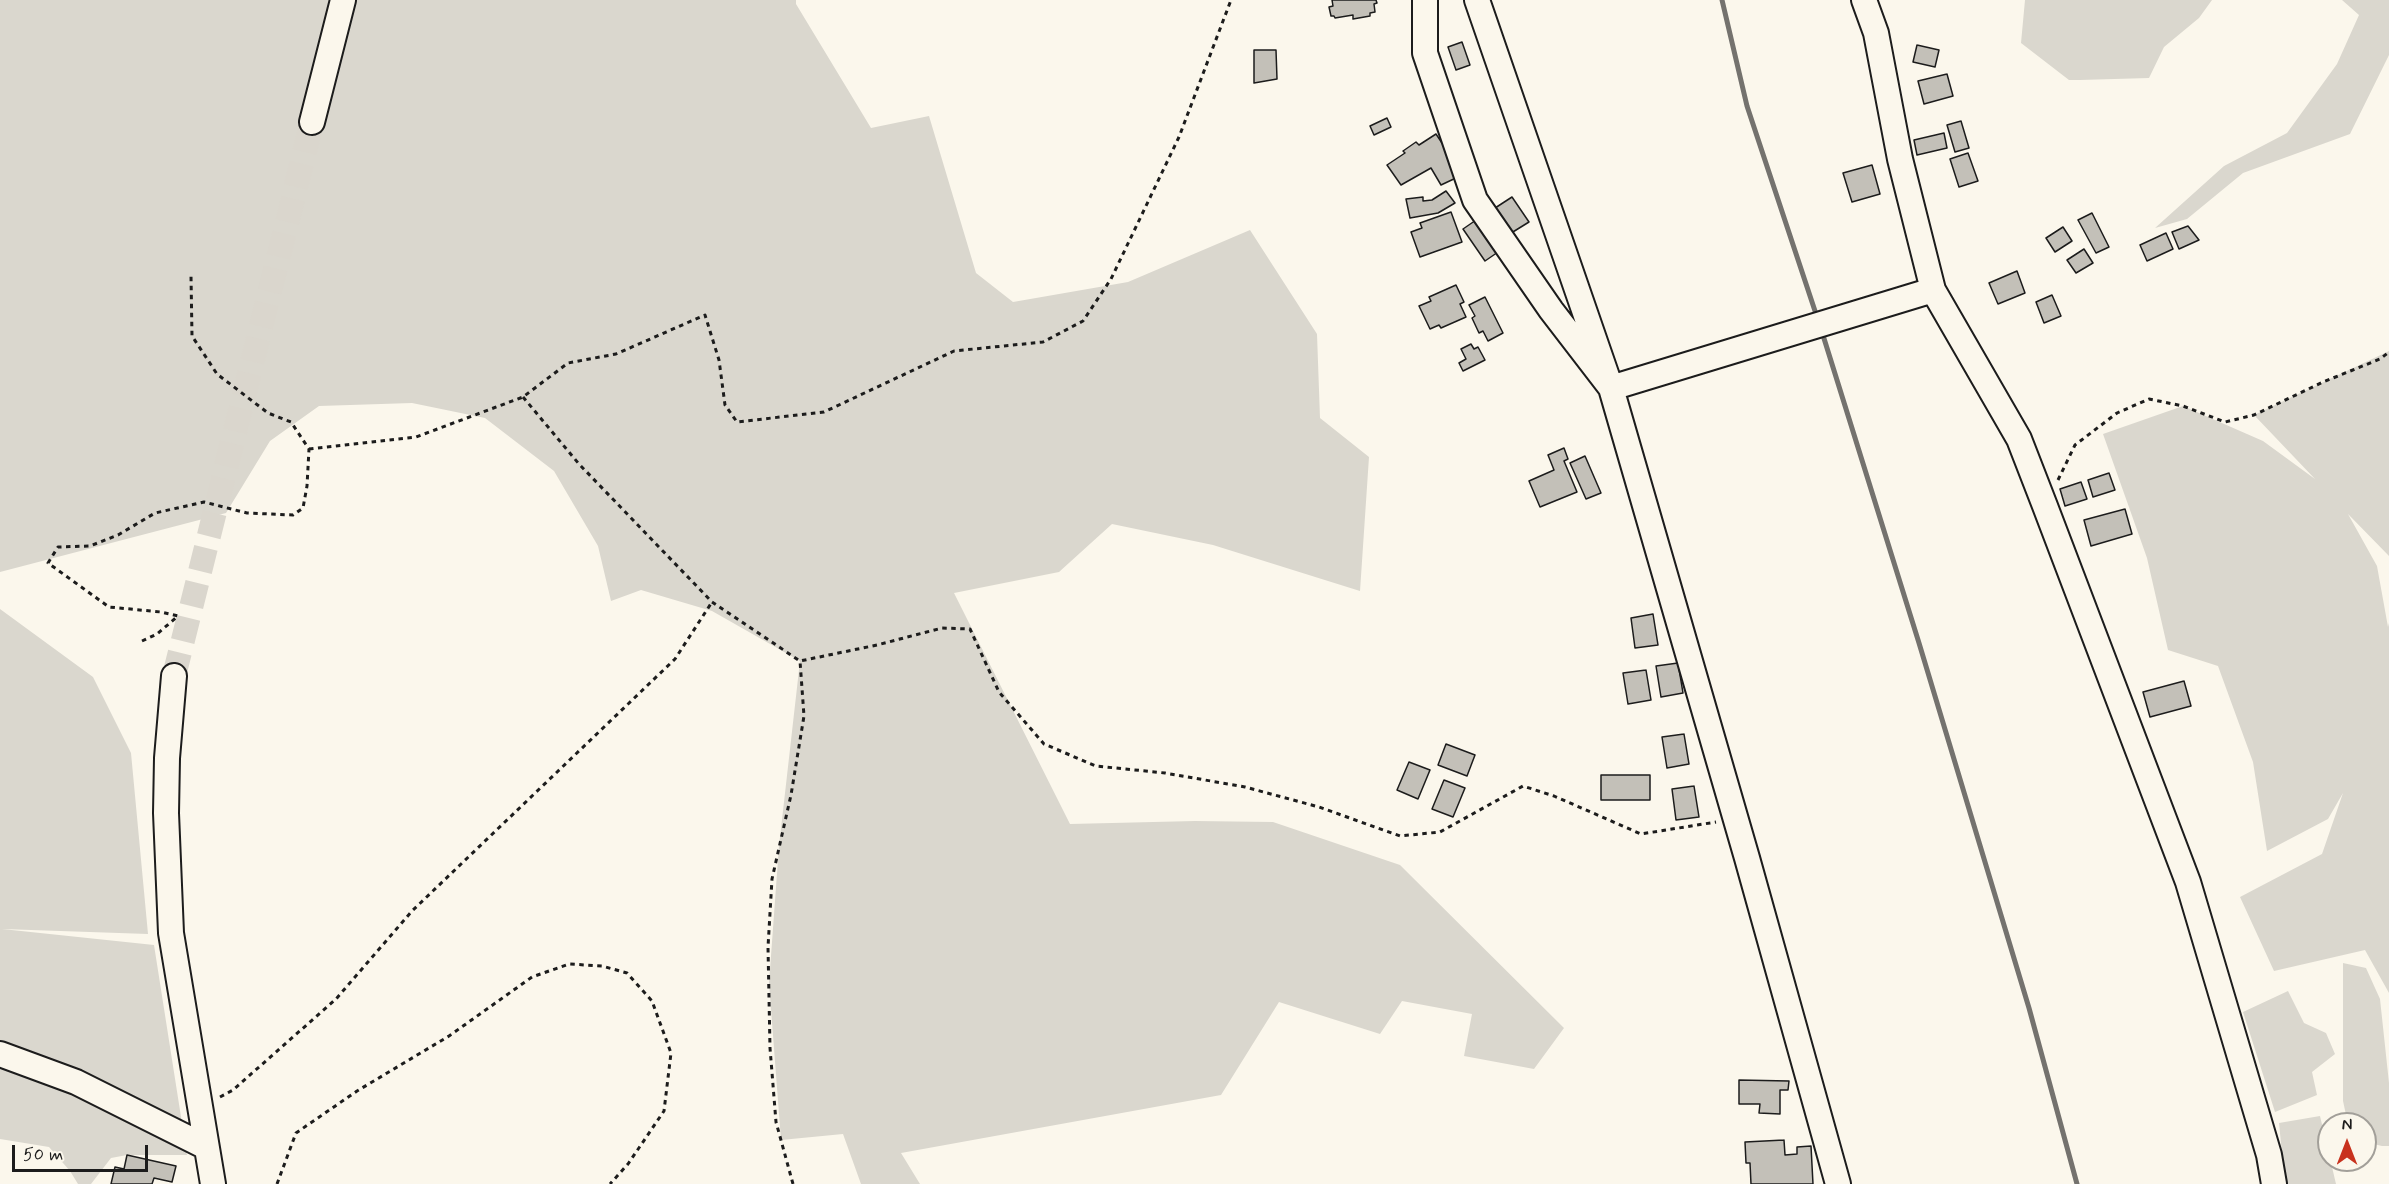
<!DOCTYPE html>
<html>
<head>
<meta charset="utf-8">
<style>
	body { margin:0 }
	#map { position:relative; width:2389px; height:1184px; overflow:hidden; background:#fbf7ec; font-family:Mynerve,sans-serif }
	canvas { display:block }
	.north { position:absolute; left:2317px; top:1112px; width:60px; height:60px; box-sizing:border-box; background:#fbf7ec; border:2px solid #a29f99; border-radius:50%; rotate:0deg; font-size:16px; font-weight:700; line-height:24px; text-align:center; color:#1c1c1c }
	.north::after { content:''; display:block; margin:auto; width:21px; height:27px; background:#c8321e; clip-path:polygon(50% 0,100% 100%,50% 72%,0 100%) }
	.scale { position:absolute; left:12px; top:1145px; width:136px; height:27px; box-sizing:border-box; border:3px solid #1c1c1c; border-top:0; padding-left:8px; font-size:18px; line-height:21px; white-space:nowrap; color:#1c1c1c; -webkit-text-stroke:4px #fbf7ec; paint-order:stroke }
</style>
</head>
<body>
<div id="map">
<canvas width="2389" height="1184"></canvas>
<div class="north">N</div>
<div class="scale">50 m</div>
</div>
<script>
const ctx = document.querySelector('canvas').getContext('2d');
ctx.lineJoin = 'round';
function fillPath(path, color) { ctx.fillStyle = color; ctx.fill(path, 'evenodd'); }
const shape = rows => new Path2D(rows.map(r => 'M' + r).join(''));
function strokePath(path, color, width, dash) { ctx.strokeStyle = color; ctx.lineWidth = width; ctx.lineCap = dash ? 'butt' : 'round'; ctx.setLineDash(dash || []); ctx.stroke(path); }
const green = shape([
	[0,0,796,0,796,4,871,128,929,116,976,273,1013,302,1128,282,1250,230,1317,334,1320,418,1369,457,1360,591,1213,545,1112,524,1059,572,954,593,1070,824,1195,821,1273,822,1400,865,1564,1028,1534,1069,1464,1056,1472,1014,1402,1001,1380,1034,1279,1002,1221,1095,901,1153,920,1184,861,1184,843,1134,781,1140,769,983,779,846,800,661,712,611,641,590,611,601,598,546,554,471,485,418,412,403,319,406,270,441,226,513,0,572],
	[2025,0,2212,0,2199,18,2164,47,2149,78,2080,80,2069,80,2021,43],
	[2342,0,2389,0,2389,55,2350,134,2243,173,2187,219,2155,228,2224,166,2287,133,2337,64,2359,15],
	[2389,351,2389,556,2348,514,2377,566,2388,627,2389,623,2389,993,2365,950,2274,971,2240,897,2322,854,2343,793,2328,819,2267,851,2253,762,2218,666,2168,650,2147,558,2103,434,2183,406,2263,441,2315,479,2254,415],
	[0,609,93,677,131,753,148,934,2,929,154,945,187,1155,127,1155,111,1158,91,1184,78,1184,70,1171,49,1147,0,1139],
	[2343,963,2366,968,2380,999,2389,1083,2389,1146,2382,1146,2365,1142,2365,1124,2348,1124,2343,1101],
	[2288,991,2304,1023,2326,1033,2335,1054,2312,1072,2317,1095,2275,1112,2243,1012],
	[2320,1116,2336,1184,2285,1184,2279,1123]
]);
const stream = shape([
	[1722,0,1747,106,1818,320],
	[1822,332,1919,643,2029,1008,2077,1184]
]);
const building = shape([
	[1332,0,1376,0,1377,3,1374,4,1375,12,1370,13,1370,16,1353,19,1353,15,1335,18,1334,16,1331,16,1329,7,1333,6,1332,0],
	[1462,42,1470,65,1456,70,1448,47,1462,42],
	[1917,45,1939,50,1935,67,1913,62,1917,45],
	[1254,50,1276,50,1277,79,1254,83,1254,50],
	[1947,74,1953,96,1924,104,1918,81,1947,74],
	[1387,118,1391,127,1374,135,1370,126,1387,118],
	[1961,121,1969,148,1955,152,1947,125,1961,121],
	[1944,133,1947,148,1917,155,1914,140,1944,133],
	[1436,134,1448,152,1458,177,1441,185,1431,168,1401,185,1387,165,1405,153,1403,151,1416,142,1419,145,1436,134],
	[1968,153,1978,181,1959,187,1950,159,1968,153],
	[1872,165,1880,194,1852,202,1843,173,1872,165],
	[1446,191,1455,203,1438,213,1410,218,1406,199,1423,197,1423,201,1432,200,1446,191],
	[1512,197,1529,222,1508,235,1492,210,1512,197],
	[1451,212,1462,242,1420,257,1411,232,1422,228,1420,223,1451,212],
	[2092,213,2109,247,2096,253,2078,220,2092,213],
	[1479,218,1501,250,1485,261,1463,229,1479,218],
	[2188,226,2199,240,2179,249,2172,232,2188,226],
	[2063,227,2072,241,2055,252,2046,238,2063,227],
	[2166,233,2173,249,2147,261,2140,245,2166,233],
	[2084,249,2093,263,2076,273,2067,260,2084,249],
	[2017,271,2025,293,1998,304,1989,283,2017,271],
	[1456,285,1464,302,1460,304,1466,317,1441,328,1439,325,1430,329,1419,306,1431,301,1429,297,1456,285],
	[2052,295,2061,316,2044,323,2036,302,2052,295],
	[1485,297,1503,333,1488,341,1483,331,1479,333,1472,318,1475,316,1469,305,1485,297],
	[1471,344,1474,349,1478,347,1485,360,1463,371,1459,363,1466,359,1461,349,1471,344],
	[1564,448,1568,459,1564,461,1577,492,1540,507,1529,481,1554,470,1548,455,1564,448],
	[1585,456,1601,493,1586,499,1570,463,1585,456],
	[2109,473,2115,490,2093,497,2088,480,2109,473],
	[2081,482,2087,499,2065,506,2060,489,2081,482],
	[2125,509,2132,534,2091,546,2084,520,2125,509],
	[1653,614,1658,645,1635,648,1631,618,1653,614],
	[1678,663,1683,693,1661,697,1656,666,1678,663],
	[1646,670,1651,700,1628,704,1623,673,1646,670],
	[2184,681,2191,706,2150,717,2143,692,2184,681],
	[1684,734,1689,764,1667,768,1662,737,1684,734],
	[1446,744,1475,755,1467,776,1438,765,1446,744],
	[1409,762,1430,770,1418,799,1397,790,1409,762],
	[1601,775,1650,775,1650,800,1601,800,1601,775],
	[1444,780,1465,788,1453,817,1432,809,1444,780],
	[1694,786,1699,817,1676,820,1672,789,1694,786],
	[1739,1080,1789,1081,1788,1090,1780,1090,1780,1114,1759,1113,1760,1104,1739,1104,1739,1080],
	[1784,1140,1785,1155,1797,1154,1797,1147,1811,1146,1813,1184,1751,1184,1750,1163,1746,1163,1745,1142,1784,1140],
	[127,1155,176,1166,172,1182,154,1178,152,1184,111,1184,115,1167,124,1169,127,1155]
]);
const minorTunnel = shape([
	[174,676,312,122]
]);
const path = shape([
	[523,397,579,464,712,602,800,661,877,645,942,628,970,629,999,692,1044,744,1096,766,1165,773,1245,787,1319,807,1400,836,1440,832,1523,786,1554,796,1641,834,1716,822],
	[309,449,416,437,523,397,568,363,616,354,705,315,719,360,725,405,737,422,824,412,954,351,1043,342,1083,321,1111,279,1179,137,1231,0],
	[2058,480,2075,445,2117,413,2149,399,2183,406,2225,422,2254,415,2323,382,2380,359,2389,352],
	[142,641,157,634,178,616,161,612,109,607,48,563,58,547,90,546,118,535,155,513,204,502,247,513,293,515,303,508,307,486,309,449,291,422,268,413,217,374,192,336,191,276],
	[220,1097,233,1090,336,999,412,911,675,659,712,602],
	[277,1184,296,1133,357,1091,449,1036,532,977,569,964,602,966,627,973,652,1001,671,1053,664,1111,628,1164,610,1184],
	[793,1184,776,1122,770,1048,768,947,772,879,791,795,804,716,800,661]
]);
const minor = shape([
	[1425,0,1425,53,1475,200,1551,310,1611,388,1933,290],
	[1477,0,1611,388,1747,858,1838,1184],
	[1864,0,1876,33,1900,159,1933,290,2019,439,2045,506,2188,882,2269,1155,2274,1184],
	[312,122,343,0],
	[174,676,167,758,166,813,171,933,213,1184],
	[0,1054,76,1082,206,1147]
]);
fillPath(green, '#dad7ce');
strokePath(stream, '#74726e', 5);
fillPath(building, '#c3c0b8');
strokePath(building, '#1c1c1c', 1.5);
strokePath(minorTunnel, '#dad6cd', 24, [24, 12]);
strokePath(minor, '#1c1c1c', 28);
strokePath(path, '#1c1c1c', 3, [4.5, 4.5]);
strokePath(minor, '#fbf7ec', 24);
</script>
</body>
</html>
